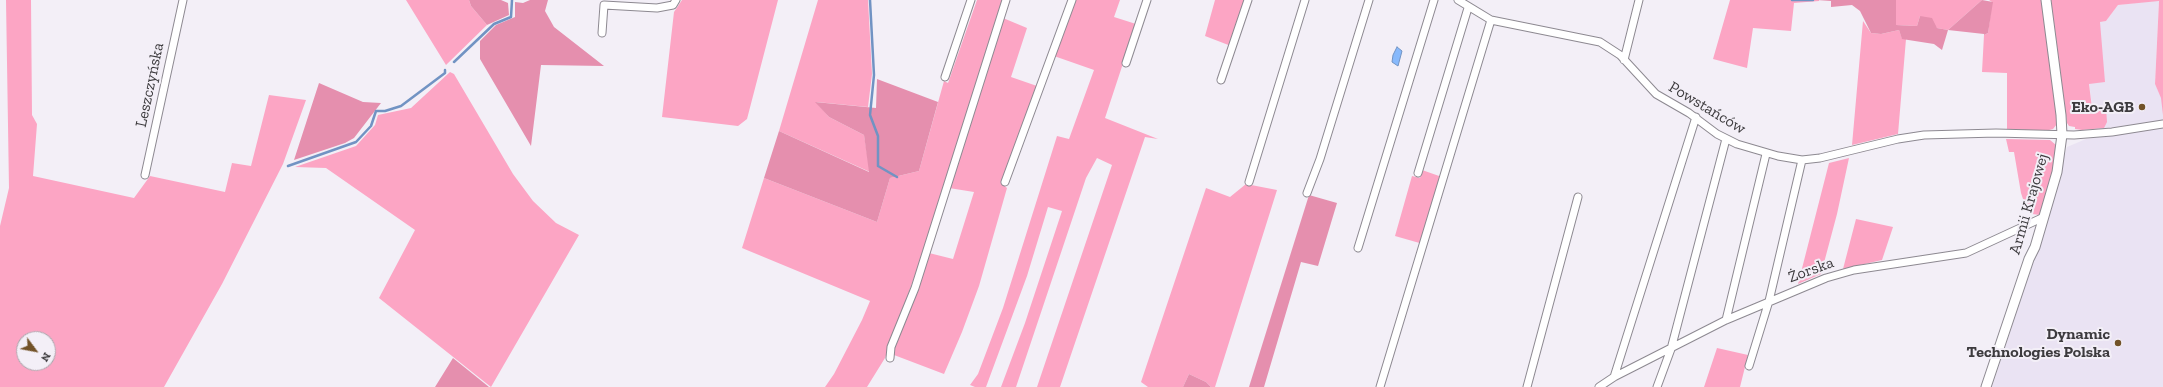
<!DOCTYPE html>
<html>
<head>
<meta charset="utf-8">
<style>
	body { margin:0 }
	#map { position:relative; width:2163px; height:387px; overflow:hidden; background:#f3eff7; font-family:"Zilla Slab",serif }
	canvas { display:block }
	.north { position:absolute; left:16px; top:331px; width:40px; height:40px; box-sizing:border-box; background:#f3eff7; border:1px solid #aaa7ad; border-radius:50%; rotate:122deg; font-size:11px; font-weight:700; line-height:16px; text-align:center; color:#3d3b3e }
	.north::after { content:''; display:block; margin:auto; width:14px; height:18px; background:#725228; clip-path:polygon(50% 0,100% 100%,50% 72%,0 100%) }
</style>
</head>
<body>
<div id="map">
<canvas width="2163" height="387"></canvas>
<div class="north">N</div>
</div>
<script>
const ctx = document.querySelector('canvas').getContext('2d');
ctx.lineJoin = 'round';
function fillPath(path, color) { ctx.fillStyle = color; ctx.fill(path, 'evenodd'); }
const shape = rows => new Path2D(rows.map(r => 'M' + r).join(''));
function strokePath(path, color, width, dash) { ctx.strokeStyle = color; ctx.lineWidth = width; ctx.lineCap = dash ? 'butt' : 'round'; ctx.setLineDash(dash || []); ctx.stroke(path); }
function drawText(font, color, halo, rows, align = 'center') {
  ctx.font = font + ' "Zilla Slab",serif'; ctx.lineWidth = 4; ctx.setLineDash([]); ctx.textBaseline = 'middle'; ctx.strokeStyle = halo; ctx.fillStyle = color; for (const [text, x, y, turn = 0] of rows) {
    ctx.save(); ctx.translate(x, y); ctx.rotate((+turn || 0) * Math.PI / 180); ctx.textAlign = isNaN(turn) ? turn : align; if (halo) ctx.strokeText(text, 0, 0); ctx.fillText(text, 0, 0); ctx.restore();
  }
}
const built = shape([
	[2159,0,2155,84,2163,101,2163,120,2095,130,2089,82,2096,22,2106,21,2118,5],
	[2163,127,2163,387,1992,387,2036,254,2067,147,2086,139]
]);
const green = shape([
	[6,0,31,0,32,115,37,124,33,176,134,198,150,176,225,192,232,163,251,166,269,95,306,100,283,164,222,284,164,387,0,387,0,226,9,188],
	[24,339,48,339,48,363,24,363],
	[406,0,469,0,471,6,487,25,446,65],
	[682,0,778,0,747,119,738,126,662,117,674,12],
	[818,0,868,0,872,74,868,107,816,102,829,117,864,135,870,172,779,131],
	[977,0,1004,0,979,73,923,253,885,358,867,387,825,387,834,374,862,320,870,301,742,248,764,178,877,222,890,178,919,171,944,81,948,83],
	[1074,0,1120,0,1114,17,1136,24,1105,118,1158,139,1145,137,1060,387,1037,387,1112,165,1097,158,1086,178,1016,387,1001,387,1025,323,1062,211,1048,207,1027,276,986,387,975,387,970,385,978,374,1003,308,1057,136,1069,139,1094,70,1054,56],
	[1215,0,1246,0,1231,46,1205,36],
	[1730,0,1819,0,1819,1,1794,3,1791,31,1753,28,1747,68,1713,59],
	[1896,0,1982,0,1948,30,1937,28,1920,16,1917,26,1896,25],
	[1989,0,2041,0,2058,105,2057,124,2053,129,2045,131,2007,129,2007,73,1982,72,1984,35,1988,33,1992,2],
	[2051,0,2163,0,2163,115,2161,98,2155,84,2159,1,2118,5,2106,21,2100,22,2105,82,2089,84,2092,108,2106,107,2107,122,2104,128,2082,130,2075,129,2075,127,2069,126,2067,123],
	[1003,18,1027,28,1011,77,1037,86,1001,183,1007,188,979,286,962,332,944,374,894,355,894,350,929,253,953,259,974,192,949,188],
	[1863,21,1871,33,1881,34,1899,30,1902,38,1906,39,1898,134,1852,145],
	[450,72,454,74,513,174,533,201,556,223,579,235,491,387,379,298,415,230,326,168,295,167,356,146,375,125,378,115,411,108],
	[2006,139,2050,140,2056,145,2052,180,2040,215,2032,214,2026,208,2021,193,2014,152,2009,152],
	[1849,158,1837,214,1821,274,1798,284,1829,163],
	[1422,170,1442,177,1423,244,1395,236,1412,176,1420,178],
	[1246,184,1277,190,1215,387,1211,387,1206,382,1189,374,1183,387,1148,387,1141,382,1206,188,1230,197],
	[1856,219,1893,227,1882,260,1843,269],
	[1717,348,1748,355,1740,387,1704,387]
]);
const forest = shape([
	[469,0,501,0,508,3,509,15,487,25,471,6],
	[530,0,548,0,545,11,554,27,604,66,541,65,531,146,480,59,480,41,496,25,515,17,515,2,523,3],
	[1817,0,1896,0,1896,25,1917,26,1920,16,1932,18,1937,28,1948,30,1982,0,1993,2,1988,33,1984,35,1984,34,1948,30,1942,50,1934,44,1902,39,1899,30,1881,34,1871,33,1860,11,1852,5,1831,7,1831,1],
	[877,79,938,102,919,171,890,178,877,222,764,178,779,131,869,172,864,135,829,117,815,102,876,108],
	[319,83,363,102,381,103,354,138,345,143,294,160],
	[1309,195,1337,203,1318,266,1301,262,1264,387,1249,387],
	[453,358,489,387,435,387],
	[1189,374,1206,382,1211,387,1183,387]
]);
const water = shape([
	[1397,47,1402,51,1398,66,1392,62,1393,55,1397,47]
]);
const stream = shape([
	[870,0,874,75,870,115,878,136,878,166,897,177],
	[1792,0,1813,0],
	[454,62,494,24,511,17,512,0],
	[288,166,356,142,371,126,376,111,385,111,401,106,445,73,445,70]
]);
const minor = shape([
	[1458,0,1491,20,1600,42,1620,55,1656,94,1689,113,1717,134,1737,144,1778,156,1802,160,1820,158,1898,139,1924,135,1996,133,2074,135,2112,132,2163,124],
	[602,33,604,5,657,8,673,5,676,0],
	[1624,60,1639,0],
	[1126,63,1147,0],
	[945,77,971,0],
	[1221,80,1248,0],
	[1418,173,1468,8],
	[145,175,183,0],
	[1005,182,1072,0],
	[1249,182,1305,0],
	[1307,193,1320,159,1369,0],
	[1358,248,1434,0],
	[1726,320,1766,154],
	[890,358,891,347,915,288,1006,0],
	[1749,366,1769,301,1802,160],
	[1614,377,1696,117],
	[1380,387,1491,20],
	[1527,387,1578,197],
	[1599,387,1614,377,1726,320,1826,278,1854,270,1966,253,2044,217],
	[1657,387,1671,349,1726,139]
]);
const tertiary = shape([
	[1986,387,2029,259,2035,247,2057,172,2062,135,2061,115,2046,0]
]);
const markers = [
	[2142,107,4,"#725228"],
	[2118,343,4,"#725228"]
];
const streetNames = [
	["Leszczyńska",150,85,-78],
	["Powstańców",1707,108,31],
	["Armii Krajowej",2029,204,-74],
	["Żorska",1811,270,-20]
];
const poiNames = [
	["Eko-AGB",2134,107],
	["Dynamic",2110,334],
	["Technologies Polska",2110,352]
];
fillPath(built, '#eae3f3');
fillPath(green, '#fca5c4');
fillPath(forest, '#e58fae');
fillPath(water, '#87b9fc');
strokePath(water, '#7193c3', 1);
strokePath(stream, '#7193c3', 2.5);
strokePath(minor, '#8d8991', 9);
strokePath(tertiary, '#8d8991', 11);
strokePath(minor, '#fff', 7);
strokePath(tertiary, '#fff', 9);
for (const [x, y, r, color] of markers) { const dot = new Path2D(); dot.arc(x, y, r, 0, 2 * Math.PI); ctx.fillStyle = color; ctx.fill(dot); strokePath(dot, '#f3eff7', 1.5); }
drawText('16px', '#3d3b3e', '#f3eff7', streetNames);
drawText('bold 16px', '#3d3b3e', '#f3eff7', poiNames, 'right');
</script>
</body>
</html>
